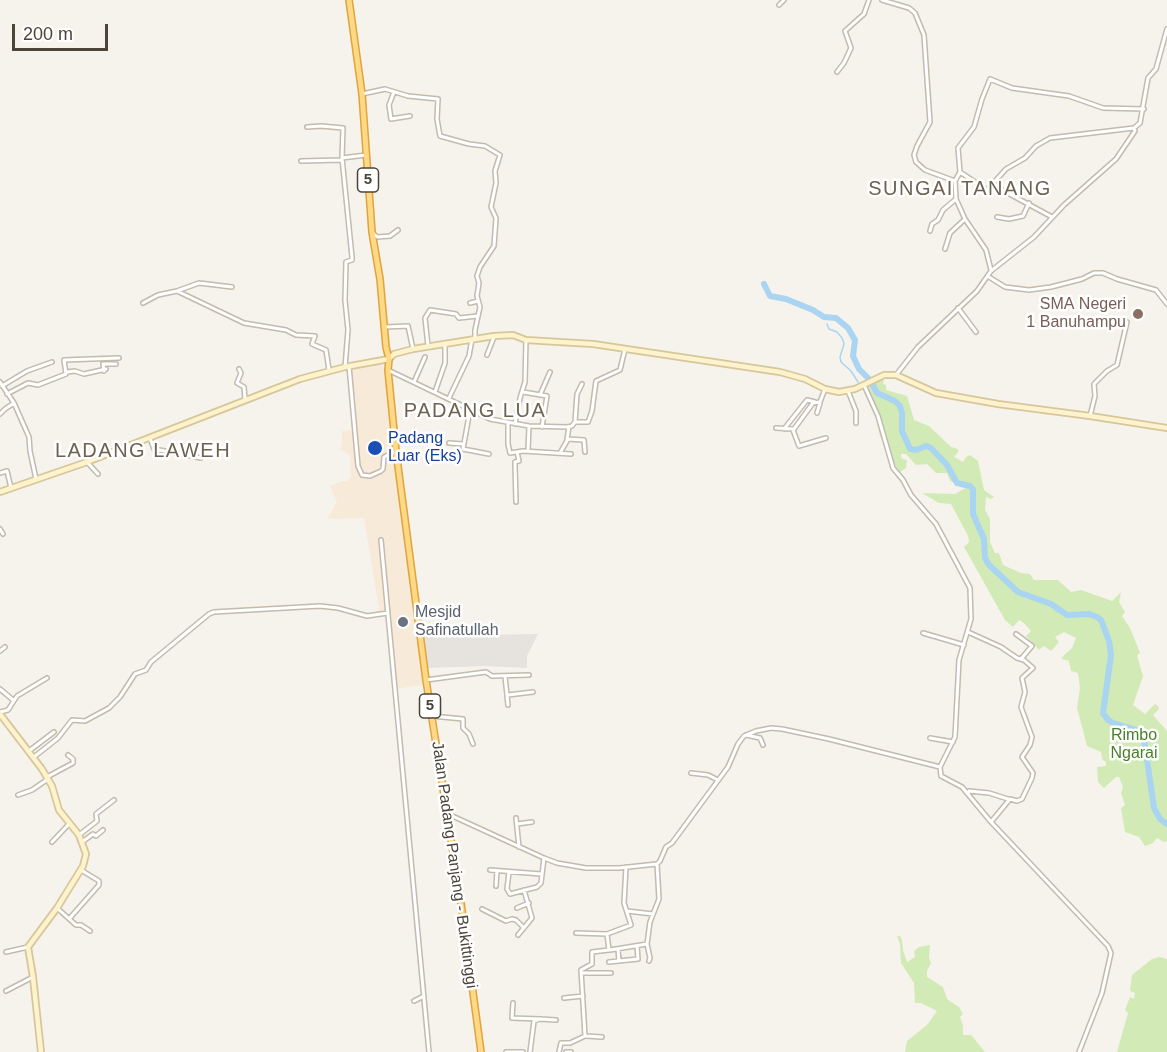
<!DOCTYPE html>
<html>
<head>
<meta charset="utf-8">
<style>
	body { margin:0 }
	#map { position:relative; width:1167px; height:1052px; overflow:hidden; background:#f6f3ec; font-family:Arial,sans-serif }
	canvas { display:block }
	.scale { position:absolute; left:12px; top:24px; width:96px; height:27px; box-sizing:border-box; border:3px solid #4b4439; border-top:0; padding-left:8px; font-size:18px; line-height:21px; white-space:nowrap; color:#4b4439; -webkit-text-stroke:4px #fff; paint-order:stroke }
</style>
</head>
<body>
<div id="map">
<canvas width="1167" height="1052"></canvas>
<div class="scale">200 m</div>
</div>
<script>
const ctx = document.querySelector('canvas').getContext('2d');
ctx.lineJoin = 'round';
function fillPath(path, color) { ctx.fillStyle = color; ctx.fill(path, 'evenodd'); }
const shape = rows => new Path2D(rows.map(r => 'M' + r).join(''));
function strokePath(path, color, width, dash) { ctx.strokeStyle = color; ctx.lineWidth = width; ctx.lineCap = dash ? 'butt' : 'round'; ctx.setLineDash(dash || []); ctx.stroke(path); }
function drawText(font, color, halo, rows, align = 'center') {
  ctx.font = font + ' Arial,sans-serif'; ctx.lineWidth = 5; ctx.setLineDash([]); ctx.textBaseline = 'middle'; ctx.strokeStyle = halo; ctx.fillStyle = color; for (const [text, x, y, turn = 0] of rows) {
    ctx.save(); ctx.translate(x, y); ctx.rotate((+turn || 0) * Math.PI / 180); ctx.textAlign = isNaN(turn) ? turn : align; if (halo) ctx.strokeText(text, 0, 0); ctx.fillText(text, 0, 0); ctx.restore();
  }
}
const commercial = shape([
	[377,364,381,364,385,369,423,685,395,689,387,615,380,615,364,518,327,519,337,502,330,486,342,481,347,481,351,477,350,455,340,450,342,444,342,431,354,430,350,372,351,369]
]);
const industrial = shape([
	[468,625,471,635,538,634,527,656,527,668,484,666,428,668,421,626]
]);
const green = shape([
	[885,373,883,384,886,385,886,390,907,396,914,420,929,426,951,447,958,449,958,452,954,457,963,462,966,457,970,455,978,461,984,490,994,497,991,499,986,497,985,510,990,519,990,542,995,553,999,553,1003,565,1021,573,1030,574,1034,580,1058,580,1071,592,1081,590,1112,601,1121,592,1119,602,1125,612,1122,616,1130,628,1140,653,1137,655,1143,676,1133,705,1145,714,1155,704,1158,706,1159,709,1153,715,1167,731,1167,841,1164,842,1157,838,1153,843,1145,846,1139,837,1125,832,1121,808,1125,805,1121,793,1123,787,1119,777,1116,777,1104,788,1098,782,1097,767,1106,766,1106,762,1102,759,1101,752,1087,746,1077,708,1080,688,1078,673,1071,671,1069,661,1062,659,1063,656,1072,648,1076,638,1064,632,1055,637,1059,642,1051,651,1044,646,1039,650,1026,636,1031,631,1024,623,1019,620,1013,627,1005,620,964,547,969,542,968,536,951,504,939,503,922,493,955,494,967,487,950,481,947,473,936,473,927,464,916,465,906,454,901,454,901,456,902,459,907,460,906,468,900,472,895,465,880,436,876,417,867,391,864,387,856,386],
	[897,936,900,936,902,940,903,950,907,962,915,957,914,951,919,947,930,945,929,958,931,963,927,971,927,977,943,987,947,999,959,1007,963,1014,960,1017,963,1026,963,1035,971,1035,985,1052,905,1052,907,1041,927,1025,937,1011,921,1003,915,1003,914,983,901,963,900,944],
	[1160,957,1167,959,1167,1052,1117,1052,1128,1013,1125,1010,1130,997,1134,999,1135,993,1130,991,1132,975,1152,959]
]);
const stream = shape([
	[827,324,829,329,837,332,842,338,844,344,840,357,841,362,851,371,858,382]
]);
const river = shape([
	[764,284,770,296,786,299,813,310,824,317,836,318,848,328,855,340,853,356,859,369,870,380,877,393,895,401,900,406,902,413,902,431,910,449,916,450,926,446,931,448,947,465,957,483,970,486,973,489,973,514,984,539,985,558,989,565,1018,592,1051,604,1067,615,1089,614,1097,617,1101,620,1109,641,1111,655,1103,713,1108,720,1113,723,1143,732,1154,808,1160,819,1167,824]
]);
const minor = shape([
	[882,0,909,8,915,13,924,35,930,122,917,146,914,155,916,162,925,170,955,181,956,199,965,219,986,250,991,270],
	[779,5,784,0],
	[837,72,844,63,851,48,845,31,864,14,869,0],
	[394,92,389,105,391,119,410,116],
	[362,94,385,89,408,96,438,99,437,119,440,136,469,144,485,146,500,155,495,171,496,183,491,207,496,218,494,246,480,267,477,276,479,283,477,296,480,307,475,330,475,339],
	[307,127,321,126,343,128,342,158,352,257,352,260,346,262,345,300,348,330,345,367],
	[342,158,366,155],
	[301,161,341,160],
	[960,172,987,190,1006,169,1025,158,1036,146,1050,138,1134,128],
	[955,181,960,172,958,148,974,127,982,99,990,79,1012,88,1069,96,1103,108,1144,109],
	[993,185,1052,217],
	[997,217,1009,219,1023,216,1029,203],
	[930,231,932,224,938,220,943,210,956,199],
	[373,233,377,237,390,236,398,230],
	[945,249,950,233,965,219],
	[989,277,1005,287,1029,290,1051,287,1082,279,1094,273,1103,273,1117,279,1156,290,1167,304],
	[177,291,199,283,232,287],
	[143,303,158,295,177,291,244,323,286,330,296,335,315,336,312,344,326,350,329,370],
	[470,303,478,301],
	[958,308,976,332],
	[385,327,408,326,413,349],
	[428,346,425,318,430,310,456,314,459,318,478,316],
	[487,355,494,337],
	[349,366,358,466,362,475,370,476,381,471,383,469,384,457,396,451],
	[239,369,241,373,237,383,244,387,245,399],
	[388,370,490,419,529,426,567,427,572,426,575,422,588,422,592,411,596,381,620,370,625,349],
	[104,371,103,364,116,364],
	[67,372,75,371,84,374,106,369],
	[896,375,918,347,977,291,991,271,1034,237,1064,205,1116,159,1135,131,1134,128,1140,123,1148,78,1156,69,1167,29],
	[0,382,14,403,29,437,30,451,36,479],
	[414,382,425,357],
	[864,385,878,416,893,468,903,480,911,495,936,524,970,588,971,619,959,660,955,737,940,767,941,776,962,787,991,822,1108,946,1111,953,1102,993,1079,1052],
	[2,386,27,371,52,362],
	[848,391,856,411,856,423],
	[435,392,445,363,445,343],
	[523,392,547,396,542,427],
	[7,394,28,383,38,385,66,374,64,360,119,358],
	[540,395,550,372],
	[449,398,469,356,472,339],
	[470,410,463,449,489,454],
	[817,413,820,403],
	[0,414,5,409,14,403],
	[1090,416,1095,396,1094,384,1107,371,1117,365,1127,322],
	[575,422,577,394,582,384],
	[508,423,508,444,510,453,523,451,571,454],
	[515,424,520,398,525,382,526,340],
	[569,427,567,439,584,440,585,452],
	[776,428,794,429,813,403,820,402,825,389],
	[784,429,807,400,815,402],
	[793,430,799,446,826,438],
	[150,438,154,449,201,458],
	[449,443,463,444],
	[528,451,529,426],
	[560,453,568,439],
	[87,462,98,474],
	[0,473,7,471,11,488],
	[516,502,515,465,515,462,519,461,517,452],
	[0,529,3,534],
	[381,540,429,1052],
	[968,632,1001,647,1017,658,1024,660,1033,668,1022,678,1025,692,1021,707,1032,737,1030,745,1022,757,1033,773,1032,778,1022,799,1017,801,1010,799,991,822],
	[923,633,964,645],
	[1016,634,1032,646,1021,659],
	[0,651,5,647],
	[505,676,508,705],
	[426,680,486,672,492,676,529,675],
	[0,689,13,700],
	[508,695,533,692],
	[0,712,8,710,17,696,47,678],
	[432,716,463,719,463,728,469,734,473,744],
	[746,735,760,738,763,745],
	[930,738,953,742],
	[29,751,54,732],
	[34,757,58,738,72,720,85,721,109,708,120,697,135,674,146,670,151,662,209,614,214,612,320,606,338,608,367,616,388,613],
	[691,773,708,775,718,780],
	[47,777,73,763,73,759,68,755],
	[968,794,969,791,989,793,1008,799],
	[18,795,32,790,48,779],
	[448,814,544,858,557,863,586,868,619,868,657,864,660,861,666,847,672,843,728,767,738,744,744,736,756,731,771,728,782,729,829,739,940,767],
	[516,818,519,847],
	[517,824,532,822],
	[79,835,97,821,96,814,114,800],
	[52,842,69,824],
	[82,842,93,834,96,836,103,830],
	[490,870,541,874],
	[509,872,507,889,510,894,537,887,541,883,544,858],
	[496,886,497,871],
	[57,908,76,925,81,925,90,931],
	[517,908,529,903],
	[482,909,506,921,512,919,516,920,524,928],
	[627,911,653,914],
	[69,919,99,885,99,881,81,870],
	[576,933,607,934],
	[518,935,532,918,524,890],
	[618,949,619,961],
	[610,950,647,944],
	[6,952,28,947],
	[649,961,650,958,647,944,650,922,659,899,657,864],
	[609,962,638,959,637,946],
	[581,973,611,973],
	[6,991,33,977],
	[564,998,583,996],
	[414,1001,424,996],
	[513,1003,512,1018,540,1019,534,1021,530,1052],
	[540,1019,556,1020],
	[586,1036,602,1037],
	[506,1052,523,1052],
	[559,1052,561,1043,570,1043,585,1036,581,970,592,964,592,952,609,950,607,934,631,925,624,903,626,867],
	[566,1052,571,1052]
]);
const secondary = shape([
	[0,492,87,462,300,379,345,367,389,359,394,354,413,349,494,336,513,335,526,340,593,344,780,372,805,379,825,389,839,392,855,389,884,375,896,375,936,393,998,404,1090,416,1167,428],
	[0,714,42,769,52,786,59,810,79,835,86,854,83,866,57,908,28,947,33,977,41,1052]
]);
const trunk = shape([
	[349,0,362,94,372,232,380,279,386,347,389,359,388,370,396,451,426,680,461,903,481,1052]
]);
const markers = [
	[1138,314,6,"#8d6e63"],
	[375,448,8,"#1a4fb4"],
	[403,622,6,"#6b7280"]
];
const shields = [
	[368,180,21],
	[430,706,21]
];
const shieldNames = [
	["5",368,180],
	["5",430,706]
];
const educationNames = [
	["SMA Negeri",1126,305],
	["1 Banuhampu",1126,323]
];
const transitNames = [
	["Padang",388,439],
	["Luar (Eks)",388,457]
];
const worshipNames = [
	["Mesjid",415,613],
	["Safinatullah",415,631]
];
const parkNames = [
	["Rimbo",1134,736],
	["Ngarai",1134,754]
];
const streetNames = [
	["Jalan Padang Panjang - Bukittinggi",454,865,82]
];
const quarterNames = [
	["SUNGAI TANANG",960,189],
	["PADANG LUA",475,411],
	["LADANG LAWEH",143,451]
];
fillPath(commercial, '#f7ead8');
fillPath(industrial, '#e6e2dd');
fillPath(green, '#d2eab5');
strokePath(stream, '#a9d4f2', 1.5);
strokePath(river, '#a9d4f2', 6);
strokePath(minor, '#c2bbae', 6);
strokePath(secondary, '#d6c79b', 8);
strokePath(trunk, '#e0a43c', 8);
strokePath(minor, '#fff', 3);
strokePath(secondary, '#fff3cd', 4.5);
strokePath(trunk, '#ffd985', 5);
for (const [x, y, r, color] of markers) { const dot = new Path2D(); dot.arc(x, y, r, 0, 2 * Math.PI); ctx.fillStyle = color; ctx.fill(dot); strokePath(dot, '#fff', 2); }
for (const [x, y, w] of shields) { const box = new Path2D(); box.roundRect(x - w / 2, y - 12, w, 24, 4.5); ctx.fillStyle = '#fff'; ctx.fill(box); strokePath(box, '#4b4439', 1.5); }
drawText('bold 15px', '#4b4439', null, shieldNames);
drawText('16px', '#785e54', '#fff', educationNames, 'right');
drawText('16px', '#164399', '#fff', transitNames, 'left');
drawText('16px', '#5b616d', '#fff', worshipNames, 'left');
drawText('16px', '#4a7f2a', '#fff', parkNames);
drawText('16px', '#4b4439', '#fff', streetNames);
ctx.letterSpacing = '1.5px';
drawText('20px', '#6e6250', '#fff', quarterNames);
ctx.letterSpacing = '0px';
</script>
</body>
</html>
